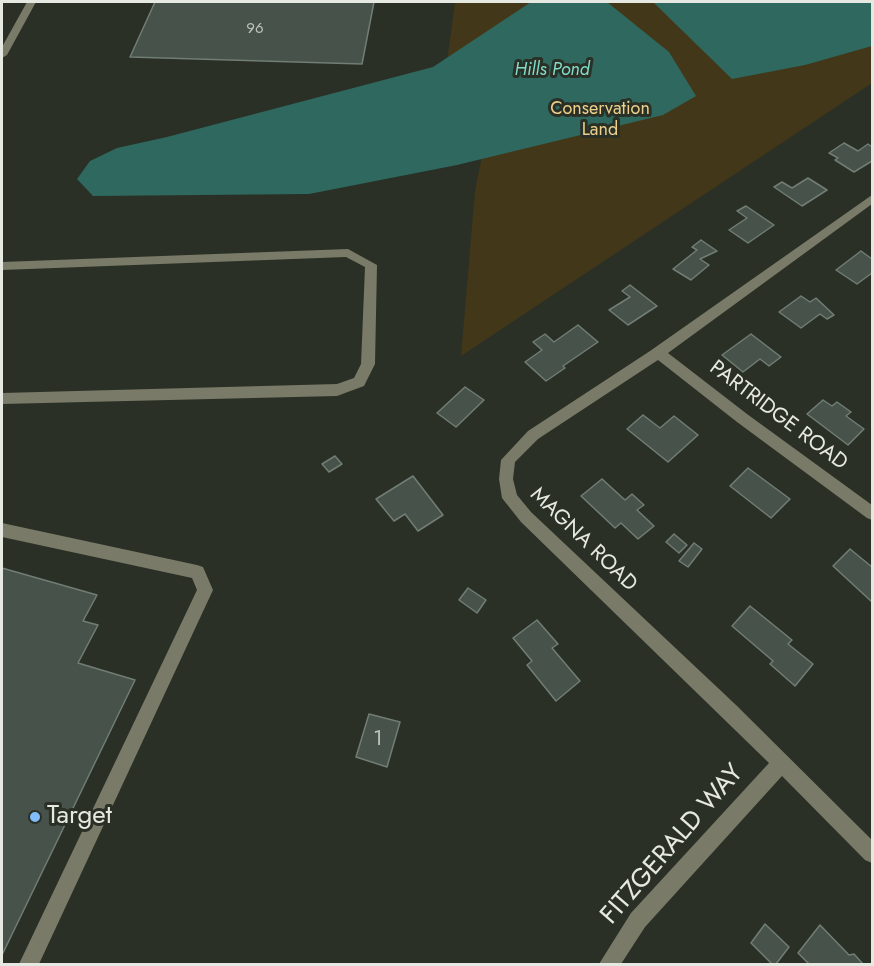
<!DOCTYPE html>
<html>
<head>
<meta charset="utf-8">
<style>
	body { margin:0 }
	#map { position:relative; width:874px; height:966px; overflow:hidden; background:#2a3026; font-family:Jost,sans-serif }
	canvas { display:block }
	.frame { position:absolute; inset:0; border:3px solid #e5e9e2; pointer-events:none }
</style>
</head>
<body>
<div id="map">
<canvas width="874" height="966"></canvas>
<div class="frame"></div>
</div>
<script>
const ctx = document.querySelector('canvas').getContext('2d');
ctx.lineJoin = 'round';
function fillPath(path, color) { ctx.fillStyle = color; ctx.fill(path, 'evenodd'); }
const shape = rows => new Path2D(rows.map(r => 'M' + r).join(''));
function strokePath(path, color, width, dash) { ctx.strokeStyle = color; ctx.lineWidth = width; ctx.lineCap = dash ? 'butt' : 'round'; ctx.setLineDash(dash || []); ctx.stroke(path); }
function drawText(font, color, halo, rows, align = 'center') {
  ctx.font = font + ' Jost,sans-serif'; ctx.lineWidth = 6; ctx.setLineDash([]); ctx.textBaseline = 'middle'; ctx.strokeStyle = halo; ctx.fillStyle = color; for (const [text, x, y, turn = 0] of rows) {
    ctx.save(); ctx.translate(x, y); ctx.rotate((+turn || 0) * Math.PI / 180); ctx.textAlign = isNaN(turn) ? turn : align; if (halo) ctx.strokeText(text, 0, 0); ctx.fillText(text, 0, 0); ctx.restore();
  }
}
const green = shape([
	[455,2,872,2,872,83,461,356,475,191,483,151,396,80,447,62]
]);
const water = shape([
	[531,2,607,2,669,52,696,96,663,115,457,165,309,194,93,196,77,179,90,161,117,148,167,137,433,67],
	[653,2,872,2,872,46,805,65,732,79]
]);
const building = shape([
	[155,2,374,2,362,64,130,57,155,2],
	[844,143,858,151,868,144,872,147,872,161,854,172,835,160,838,158,829,153,844,143],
	[808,178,827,190,802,206,774,187,782,182,792,188,808,178],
	[746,206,774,225,748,243,729,230,747,218,737,211,746,206],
	[701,240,717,251,700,259,709,265,691,280,673,269,697,250,692,247,701,240],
	[861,251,872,259,872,273,857,284,836,270,861,251],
	[630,285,657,306,628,325,609,310,630,297,622,291,630,285],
	[801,296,810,302,816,298,834,315,827,319,820,314,801,328,779,312,801,296],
	[578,325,598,342,563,366,565,368,546,381,525,362,542,350,533,342,545,334,554,342,578,325],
	[751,334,781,357,769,366,760,359,743,372,722,355,751,334],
	[465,387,484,400,456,427,437,413,465,387],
	[823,400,832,406,837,402,851,412,846,416,864,429,848,445,807,414,823,400],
	[643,415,660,428,674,416,698,435,668,462,627,429,643,415],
	[335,456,342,464,329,472,322,464,335,456],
	[748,468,790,499,771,518,730,486,748,468],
	[413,476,443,515,418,531,405,514,394,521,376,499,413,476],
	[602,479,625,500,632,494,644,505,637,510,654,526,638,539,621,523,615,528,581,496,602,479],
	[674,534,687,545,679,553,666,542,674,534],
	[694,543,702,549,688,567,679,561,694,543],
	[850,549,872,567,872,602,833,566,850,549],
	[2,568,97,595,83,621,98,625,78,663,135,680,2,955,2,568],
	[468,588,486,600,477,613,459,600,468,588],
	[750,606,792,640,788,644,813,664,795,686,770,664,773,661,732,626,750,606],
	[537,620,558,644,552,648,580,681,556,701,527,665,532,661,513,638,537,620],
	[369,714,400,722,387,767,356,757,369,714],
	[765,924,789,947,776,964,772,964,751,943,765,924],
	[820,925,849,955,854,954,863,964,809,964,798,953,820,925]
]);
const minor = shape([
	[27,2,36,2,7,55,2,58,2,47,27,2],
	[872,195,872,204,668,353,747,414,872,505,872,520,867,518,737,422,658,360,538,439,515,462,513,479,517,495,531,512,736,705,872,840,872,863,865,860,782,776,645,927,621,964,599,964,631,913,769,763,521,522,502,498,499,479,501,460,528,431,650,351,872,195],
	[348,249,377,265,375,364,364,386,337,396,2,404,2,393,337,384,354,378,361,364,365,267,346,257,2,270,2,262,348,249],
	[2,523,197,565,203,567,213,590,39,964,19,964,197,590,192,578,2,537,2,523]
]);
const markers = [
	[35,817,6,"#82bcfa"]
];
const farNumbernames = [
	["96",255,29]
];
const farWaternames = [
	["Hills Pond",552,71]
];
const farParknames = [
	["Conservation",600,110],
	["Land",600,131]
];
const streetNames = [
	["PARTRIDGE ROAD",778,416,37],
	["MAGNA ROAD",583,540,44]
];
const nearNumbernames = [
	["1",378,740]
];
const nearPoinames = [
	["Target",47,817]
];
const nearStreetnames = [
	["FITZGERALD WAY",673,845,-49]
];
fillPath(green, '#433719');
fillPath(water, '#2f685e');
fillPath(building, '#46524a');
strokePath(building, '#717d75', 1.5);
fillPath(minor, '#797a67');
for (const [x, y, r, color] of markers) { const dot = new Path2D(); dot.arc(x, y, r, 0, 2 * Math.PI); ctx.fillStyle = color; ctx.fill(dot); strokePath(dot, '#2a3026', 2); }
drawText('15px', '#bdc3bc', null, farNumbernames);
drawText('italic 18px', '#80dccb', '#2a3026', farWaternames);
drawText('18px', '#ecd08c', '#2a3026', farParknames);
drawText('21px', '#e5e9e2', '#2a3026', streetNames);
drawText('21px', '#bdc3bc', null, nearNumbernames);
drawText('26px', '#e5e9e2', '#2a3026', nearPoinames, 'left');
drawText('26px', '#e5e9e2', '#2a3026', nearStreetnames);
</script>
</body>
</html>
